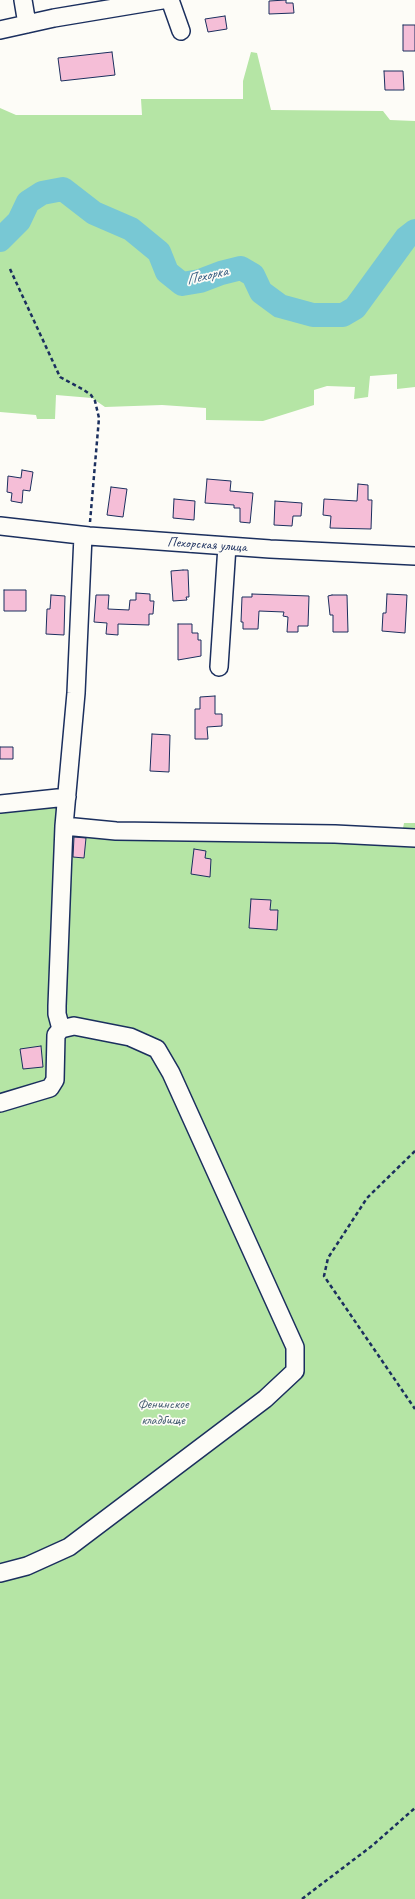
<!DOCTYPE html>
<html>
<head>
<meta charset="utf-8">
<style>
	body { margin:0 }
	canvas { display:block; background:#fdfcf7 }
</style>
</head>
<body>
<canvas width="415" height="1899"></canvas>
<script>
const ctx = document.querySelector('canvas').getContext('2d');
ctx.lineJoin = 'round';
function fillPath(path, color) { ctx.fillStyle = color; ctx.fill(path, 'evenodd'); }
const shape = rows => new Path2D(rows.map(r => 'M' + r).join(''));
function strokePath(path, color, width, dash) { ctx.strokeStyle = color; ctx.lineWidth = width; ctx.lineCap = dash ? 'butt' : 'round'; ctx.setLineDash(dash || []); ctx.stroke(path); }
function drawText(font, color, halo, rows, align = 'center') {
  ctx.font = font + ' Caveat,sans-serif'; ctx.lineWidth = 3.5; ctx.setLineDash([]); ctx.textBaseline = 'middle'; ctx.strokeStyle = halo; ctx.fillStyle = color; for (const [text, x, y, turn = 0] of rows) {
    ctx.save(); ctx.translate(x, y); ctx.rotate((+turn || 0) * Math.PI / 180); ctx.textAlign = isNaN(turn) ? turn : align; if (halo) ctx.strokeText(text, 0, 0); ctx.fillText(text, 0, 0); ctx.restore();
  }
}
const green = shape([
	[251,52,257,53,271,110,383,111,390,120,415,121,415,387,397,389,397,374,370,376,368,397,354,399,355,387,327,386,314,390,314,405,263,421,206,420,206,408,162,405,105,407,92,398,56,395,55,419,37,419,36,415,0,412,0,108,16,115,142,115,141,99,243,99,243,81],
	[75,792,73,818,93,819,94,823,402,833,404,823,415,823,415,1899,0,1899,0,798]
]);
const river = shape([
	[0,240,19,221,28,202,42,193,63,189,94,213,131,229,159,252,167,272,182,284,200,281,221,273,241,268,253,275,261,292,280,306,313,315,343,315,355,308,406,238,415,231]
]);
const building = shape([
	[286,0,286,3,293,3,294,13,269,14,269,1,286,0],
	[225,16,227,29,208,32,205,19,225,16],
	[403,25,415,25,415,51,403,51,403,25],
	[112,52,115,75,61,81,58,58,112,52],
	[384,71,403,71,404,90,385,90,384,71],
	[22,470,33,472,30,491,23,490,22,503,11,501,12,493,7,492,8,476,21,478,22,470],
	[207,479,231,481,230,491,253,493,250,523,240,522,240,508,234,508,234,505,205,503,207,479],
	[358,484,368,485,368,500,372,500,371,529,330,528,331,516,323,515,324,499,357,501,358,484],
	[111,487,127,489,123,517,107,515,111,487],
	[174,499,195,501,194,520,173,518,174,499],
	[275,501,302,503,301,516,293,516,292,526,274,525,275,501],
	[183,570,188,570,189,597,186,597,187,600,173,601,171,571,183,570],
	[4,590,26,590,26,611,4,611,4,590],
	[136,593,150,594,150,601,154,601,153,614,149,614,149,625,118,624,118,635,106,634,107,623,94,622,96,595,109,595,108,609,129,610,130,600,136,600,136,593],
	[252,594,309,596,308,626,298,626,298,632,287,632,288,617,283,616,284,612,259,611,258,629,243,629,243,622,241,622,242,597,252,597,252,594],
	[387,594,407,595,405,633,382,631,383,613,386,613,387,594],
	[51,595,65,596,64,635,46,634,47,609,50,609,51,595],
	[332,595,347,595,348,632,333,632,333,615,330,615,328,596,332,595],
	[178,624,192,624,192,633,198,633,198,640,201,640,201,656,178,660,178,624],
	[215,696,215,714,222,714,222,726,207,727,208,739,195,739,195,709,200,709,200,697,215,696],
	[152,734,170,735,169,772,150,771,152,734],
	[0,747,13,747,13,759,0,759,0,747],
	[74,837,86,838,84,858,73,857,74,837],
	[194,849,206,851,205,858,211,859,210,877,191,874,194,849],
	[251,899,271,900,270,910,278,910,277,930,249,928,251,899],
	[41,1046,43,1067,23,1069,20,1049,41,1046]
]);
const path = shape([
	[10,269,60,377,84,390,91,395,95,401,99,418,90,522],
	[415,1151,367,1198,328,1258,324,1276,415,1409],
	[302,1899,373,1845,415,1808]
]);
const minor = shape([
	[23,0,27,24],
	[170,0,181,31],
	[0,30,54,18,162,0],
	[0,526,89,536,270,549,415,556],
	[219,667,227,546],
	[0,804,67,797],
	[64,826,116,831,335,834,415,838],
	[61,1029,57,1014,57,1006,64,826,76,693,83,536],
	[0,1103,50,1088,55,1080,56,1035,61,1029,74,1026,130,1037,157,1049,171,1073,295,1347,295,1371,265,1399,69,1547,27,1566,0,1573]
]);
const streetNames = [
	["Пехорская улица",207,545,4]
];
const parkNames = [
	["Фенинское",163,1404],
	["кладбище",163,1420]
];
const waterNames = [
	["Пехорка",207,276,-13]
];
fillPath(green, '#b5e5a5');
strokePath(river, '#78c8d4', 24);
fillPath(building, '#f5bed7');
strokePath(building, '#1b2f5e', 1);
strokePath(minor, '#1b2f5e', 20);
strokePath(path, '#1b2f5e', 2.5, [4, 3]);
strokePath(minor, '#fdfcf7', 17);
drawText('14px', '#1b2f5e', '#fdfcf7', streetNames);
drawText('14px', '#425c70', '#fdfcf7', parkNames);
drawText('italic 15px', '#375d81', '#fdfcf7', waterNames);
</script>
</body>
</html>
